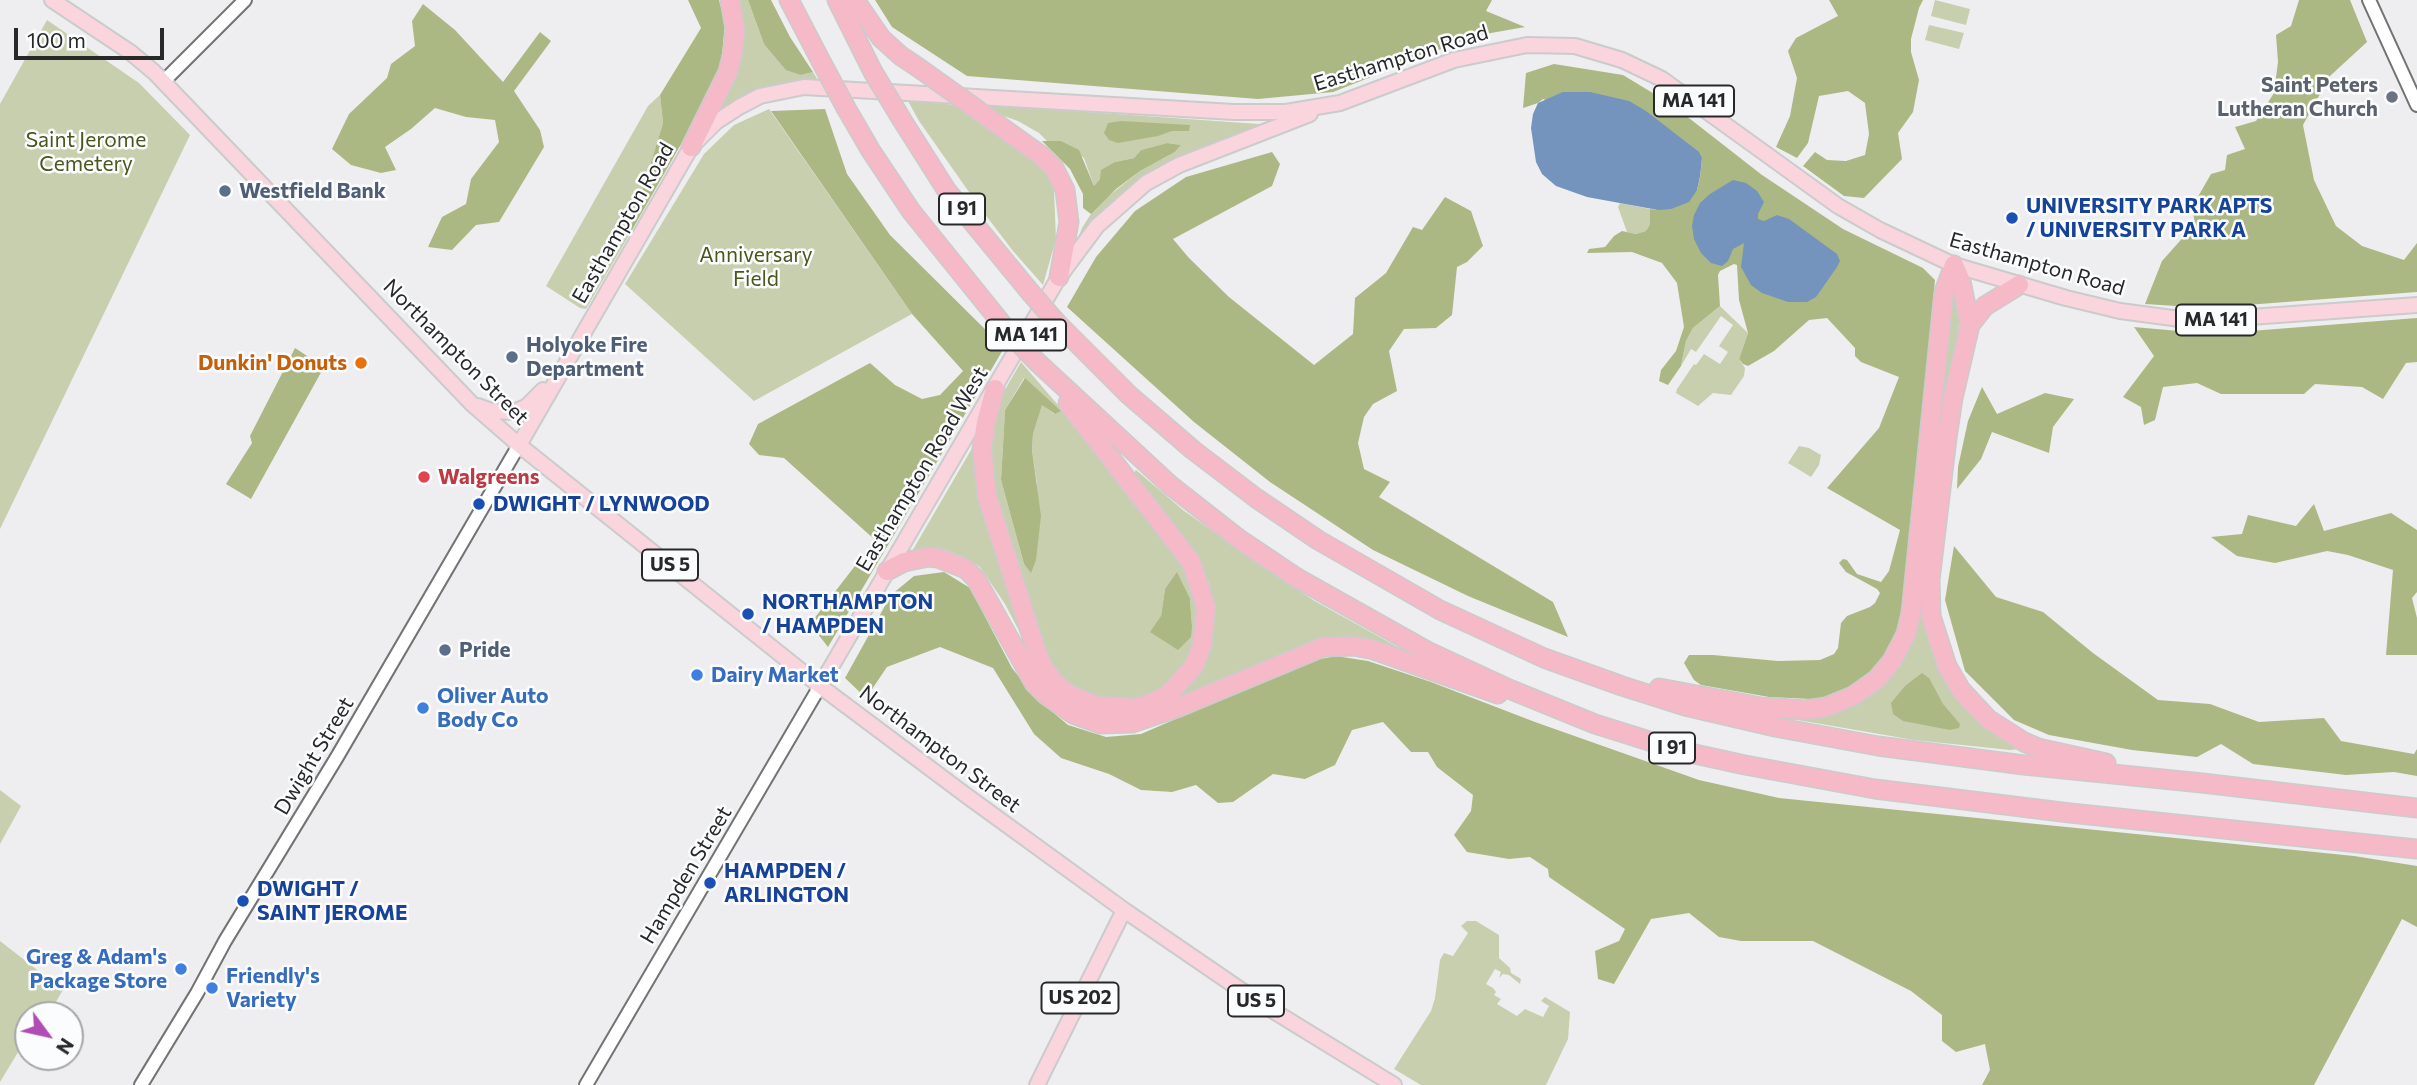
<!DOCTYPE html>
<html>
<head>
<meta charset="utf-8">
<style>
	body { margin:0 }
	#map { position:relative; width:2417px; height:1085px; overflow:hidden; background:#eeeef0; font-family:Commissioner,sans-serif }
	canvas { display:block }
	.north { position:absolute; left:14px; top:1001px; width:70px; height:70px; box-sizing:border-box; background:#fbfcfe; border:2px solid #a7a7a9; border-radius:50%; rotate:123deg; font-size:19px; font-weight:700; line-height:28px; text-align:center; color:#282829 }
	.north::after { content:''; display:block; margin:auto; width:24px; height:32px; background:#b04cb3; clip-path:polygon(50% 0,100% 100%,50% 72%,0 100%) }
	.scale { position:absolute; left:14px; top:28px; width:150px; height:32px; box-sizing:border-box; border:4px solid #282829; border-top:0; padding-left:9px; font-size:21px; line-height:24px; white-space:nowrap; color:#282829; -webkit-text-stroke:5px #fbfcfe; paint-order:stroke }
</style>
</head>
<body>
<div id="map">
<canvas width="2417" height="1085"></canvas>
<div class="north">N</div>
<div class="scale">100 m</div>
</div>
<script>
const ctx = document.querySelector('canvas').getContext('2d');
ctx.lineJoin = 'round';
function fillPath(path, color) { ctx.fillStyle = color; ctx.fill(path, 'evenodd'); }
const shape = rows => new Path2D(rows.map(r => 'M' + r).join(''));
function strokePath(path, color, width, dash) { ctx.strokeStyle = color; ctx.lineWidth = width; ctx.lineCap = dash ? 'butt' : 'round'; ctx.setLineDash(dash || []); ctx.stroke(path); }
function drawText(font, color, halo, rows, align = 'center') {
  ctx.font = font + ' Commissioner,sans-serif'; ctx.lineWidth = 5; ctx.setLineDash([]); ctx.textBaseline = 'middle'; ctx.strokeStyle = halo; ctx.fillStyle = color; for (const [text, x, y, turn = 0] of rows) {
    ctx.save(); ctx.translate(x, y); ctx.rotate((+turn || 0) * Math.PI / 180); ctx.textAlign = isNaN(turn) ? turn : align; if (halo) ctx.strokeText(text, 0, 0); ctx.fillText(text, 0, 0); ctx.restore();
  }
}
const green = shape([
	[736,0,748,0,764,44,801,75,813,72,819,82,794,82,708,126],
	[1935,0,1970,9,1966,25,1931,16],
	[47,20,139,83,190,135,0,529,0,104],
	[1929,25,1964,33,1959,49,1925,40],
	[660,95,663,123,628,237,586,309,580,308,546,286,648,106],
	[908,101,958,105,1039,165,1046,173,1054,191,1056,239,1043,285,1013,251,981,209,919,121],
	[987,105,1259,124,1265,127,1160,168,1131,186,1105,208,1078,239,1082,228,1096,206,1140,171,1175,152,1181,145,1167,143,1141,150,1134,158,1115,162,1094,186,1084,158,1061,141,1047,141,1039,133,1018,121,1001,115],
	[769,109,912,314,754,401,625,284,704,154,734,125],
	[1620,203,1650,209,1650,224,1646,231,1636,234,1627,232,1618,207],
	[1954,284,1962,305,1942,438,1936,654,2021,749,2010,750,1914,740,1763,714,1805,715,1896,663,1940,384],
	[1720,306,1748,333,1739,359,1745,368,1744,376,1731,395,1713,393,1698,406,1676,393,1677,389,1694,364,1696,365,1704,354,1720,364,1728,352,1719,346,1733,325,1721,316,1696,352,1691,349,1681,366,1686,341,1693,328],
	[1021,362,1138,498,1185,566,1200,610,1191,662,1169,687,1137,702,1089,698,1063,681,1045,660,1000,518,989,466,994,417,1003,393],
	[1024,378,1060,411,1054,414,1042,404,1033,434,1032,450,1037,484,1031,572,1024,564,1001,480,1005,410],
	[1165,589,1190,599,1192,626,1161,616],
	[978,438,1027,646,1005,604,980,567,966,558,946,550,923,548,911,553],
	[1799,446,1809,448,1821,455,1819,465,1811,477,1788,463],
	[1136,470,1183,510,1249,557,1313,600,1403,650,1403,653,1359,641,1189,696,1184,695,1183,692,1200,670,1210,646,1214,617,1209,583,1192,550,1134,473],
	[0,790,21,806,0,844],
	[1467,921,1476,921,1499,935,1499,958,1510,968,1511,973,1521,979,1520,984,1509,975,1503,974,1499,978,1501,972,1495,969,1486,984,1493,988,1496,992,1494,995,1501,999,1497,1004,1517,1016,1525,1009,1543,1017,1549,1006,1541,1001,1545,997,1570,1012,1568,1039,1546,1085,1421,1085,1394,1069,1431,1011,1435,998,1440,960,1444,953,1453,956,1468,933,1461,926],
	[0,941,63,990,48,1015,28,1015,28,1039,26,1039,0,1082]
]);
const forest = shape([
	[688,0,719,0,725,23,720,76,628,237,663,123,660,95,701,28],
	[748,0,771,0,790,37,813,72,801,75,786,70,764,44],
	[875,0,1492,0,1486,11,1525,27,1474,36,1333,92,1258,99,967,76,892,27],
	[1829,0,1923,0,1919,8,1911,39,1911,52,1919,80,1913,112,1898,133,1902,159,1864,198,1844,196,1803,166,1815,152,1827,160,1846,161,1865,155,1869,134,1865,103,1848,91,1819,96,1808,143,1797,158,1776,147,1790,116,1797,78,1788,51,1796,38,1838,16],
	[2299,0,2350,0,2367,42,2330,76,2303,125,2314,180,2336,226,2362,246,2404,260,2417,243,2417,292,2207,308,2145,304,2162,261,2195,224,2192,207,2211,174,2225,170,2227,155,2245,149,2235,127,2256,121,2274,93,2278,62,2276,35,2291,26],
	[423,4,455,30,503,82,540,32,551,41,514,91,540,130,544,147,499,222,476,225,452,250,428,247,442,217,466,204,471,179,499,142,495,120,466,117,435,108,411,129,385,147,396,170,381,173,351,165,332,149,349,114,387,78,391,64,415,46,412,21],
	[1554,64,1623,75,1671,104,1762,175,1843,229,1923,268,1935,280,1902,621,1887,653,1867,675,1847,689,1829,697,1810,699,1769,697,1701,685,1694,680,1684,663,1689,655,1713,655,1778,661,1820,660,1834,654,1838,648,1841,623,1847,616,1870,607,1875,603,1880,593,1877,589,1846,572,1839,563,1843,559,1847,560,1857,574,1881,582,1889,571,1900,530,1827,488,1879,428,1899,377,1861,362,1855,356,1855,348,1827,318,1809,320,1774,351,1748,366,1743,364,1739,359,1748,333,1739,300,1737,265,1734,264,1720,271,1718,275,1720,306,1693,328,1686,341,1681,366,1668,385,1659,381,1661,370,1676,351,1684,327,1677,283,1662,263,1632,252,1587,253,1589,249,1605,247,1614,236,1622,231,1636,234,1646,231,1650,224,1650,209,1658,210,1697,190,1700,178,1702,158,1543,99,1538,103,1523,108,1526,73],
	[825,109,847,174,890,235,1004,348,828,647,810,624,875,540,784,458,759,455,749,444,758,424,870,363,895,385,922,399,940,395,963,371,912,314,771,111],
	[1121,121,1190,125,1189,131,1172,131,1158,136,1118,143,1109,140,1104,133,1108,123],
	[1042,141,1061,141,1079,150,1094,186,1100,179,1101,170,1115,162,1134,158,1141,150,1167,143,1181,145,1175,152,1140,171,1116,189,1091,214,1083,208,1083,194,1070,169],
	[1272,152,1280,164,1272,186,1173,239,1189,258,1229,297,1314,365,1353,334,1355,298,1386,273,1413,227,1422,230,1445,197,1471,211,1483,246,1467,262,1457,267,1452,315,1436,328,1404,329,1389,351,1397,391,1373,404,1364,417,1358,443,1364,469,1390,482,1379,497,1553,602,1568,637,1468,596,1373,550,1270,482,1194,422,1067,307,1096,257,1135,211,1186,177],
	[2417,318,2417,362,2406,363,2383,399,2362,387,2315,384,2304,394,2221,394,2197,383,2163,387,2155,420,2144,425,2141,407,2123,397,2154,356,2134,327,2212,334],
	[295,348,324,367,251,499,226,484,252,443,250,436],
	[1025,378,1061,411,1055,414,1042,405,1033,434,1032,450,1041,516,1036,560,1031,573,1024,564,1001,480,1005,410],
	[1982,387,1997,414,2045,393,2074,399,2053,427,2049,453,1992,432,1981,459,1957,489,1958,467,1968,421],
	[2314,504,2324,531,2391,513,2417,530,2417,592,2412,598,2417,618,2417,655,2386,655,2393,570,2348,555,2327,551,2275,563,2237,556,2211,537,2242,534,2248,515,2296,526],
	[1954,546,1996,597,2043,612,2093,653,2158,700,2210,704,2259,722,2324,718,2341,741,2414,754,2417,749,2417,776,2394,772,2346,775,2253,764,2221,744,2197,757,2132,750,2049,735,2014,720,1965,671,1945,600],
	[944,572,970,588,1012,668,1036,698,1068,725,1106,737,1141,734,1310,661,1336,656,1368,661,1431,682,1535,722,1699,780,1779,798,2354,856,2417,866,2417,927,2402,919,2314,1085,1982,1085,1990,1070,1985,1044,1956,1052,1942,1041,1942,1015,1911,991,1813,941,1741,941,1719,937,1689,913,1651,919,1614,984,1598,979,1595,951,1619,941,1625,929,1549,877,1548,869,1530,857,1509,859,1467,852,1454,835,1471,811,1473,795,1437,767,1428,752,1411,752,1383,722,1352,730,1335,765,1305,779,1273,774,1233,802,1218,803,1196,785,1172,792,1141,790,1109,774,1061,758,1034,734,993,668,940,647,887,667,866,698,845,678,891,595,914,576],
	[1177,572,1190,599,1192,626,1191,637,1178,650,1150,632,1161,616,1165,589],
	[1922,673,1929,678,1943,704,1960,724,1959,728,1950,730,1903,721,1893,714,1891,703,1905,686]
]);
const water = shape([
	[1563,92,1590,92,1629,101,1646,111,1699,152,1702,158,1700,177,1697,190,1689,202,1671,209,1658,210,1587,197,1556,186,1542,174,1536,162,1531,128,1533,114,1538,103],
	[1733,180,1746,183,1757,191,1764,202,1758,214,1758,219,1764,221,1777,215,1789,219,1837,254,1840,261,1837,267,1816,297,1807,302,1788,302,1762,293,1751,285,1741,267,1744,243,1733,249,1728,261,1722,266,1711,263,1701,253,1694,239,1692,226,1694,215,1700,203,1710,194]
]);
const secondary = shape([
	[2369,0,2417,105],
	[163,82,245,0],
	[141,1085,197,993,225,941,337,757,519,445],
	[586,1085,820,686]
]);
const primary = shape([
	[52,0,130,52,154,72,472,404,519,445,820,686,967,796,1124,910,1254,999,1394,1085],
	[478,406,491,411,513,412,526,407,543,390],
	[519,445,691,147,716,122,739,107,760,96,804,87,1234,112,1286,112,1340,103,1454,60,1527,45,1575,46,1622,60,1662,79,1838,206,1880,230,1954,265,2066,298,2120,311,2195,321,2417,305],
	[820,686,1059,277,1097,226,1146,183,1179,165,1310,114],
	[1037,1085,1124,910]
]);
const highway = shape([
	[789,0,824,67],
	[837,0,873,72],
	[855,0,881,38,901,56,919,68],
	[846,108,871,151,911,211,1007,330],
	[902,120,947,191,1030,292],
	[1000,126,1042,156,1054,168,1065,190,1069,222,1059,277],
	[691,147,728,72,733,52,735,29,730,0],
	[1954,265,1961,281,1970,325],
	[2019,285,1985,306,1970,325,1953,398,1947,438,1930,580,1931,616,1947,666,1961,690,1988,719,2024,742,2038,748,2106,763],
	[1057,323,1129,395,1193,450,1256,498,1318,540,1440,610,1544,658,1622,686,1685,706,1775,727,1878,746,2024,765,2202,783,2417,808],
	[1036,361,1170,485,1239,539,1297,578,1427,651,1509,689,1595,724,1681,751,1745,765,1875,789,2070,813,2417,849],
	[995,389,986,422,982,449,987,496,1038,656,1045,670,1055,683,1068,694,1097,706,1135,708,1154,702,1169,694,1194,666,1202,645,1206,607,1191,562,1068,403],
	[887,571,904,562,928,557,938,558,966,569,976,579,1034,683,1046,695,1073,714,1101,724,1132,723,1179,707,1323,647,1354,646,1374,650,1498,694],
	[1659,688,1761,707,1806,710,1826,707,1853,696,1877,679,1892,661,1906,634,1911,613,1944,292,1954,265]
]);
const highwayBridge = shape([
	[824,67,846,108],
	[919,68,1000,126],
	[873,72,902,120],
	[1030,292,1057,323],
	[1007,330,1036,361]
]);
const markers = [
	[2392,97,7,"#6b7280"],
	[225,191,7,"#5c6f8a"],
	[2012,218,7,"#1a4fb4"],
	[512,357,7,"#5c6f8a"],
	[361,363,7,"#e8710a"],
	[424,477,7,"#e0444e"],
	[479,504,7,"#1a4fb4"],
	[748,614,7,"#1a4fb4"],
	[445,650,7,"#5c6f8a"],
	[697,675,7,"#3f7fe0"],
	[423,708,7,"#3f7fe0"],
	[710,883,7,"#1a4fb4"],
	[243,901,7,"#1a4fb4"],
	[181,969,7,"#3f7fe0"],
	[212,988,7,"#3f7fe0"]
];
const shields = [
	[1694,101,80],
	[962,209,46],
	[2216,320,80],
	[1026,335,80],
	[670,565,56],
	[1672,748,46],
	[1080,998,77],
	[1256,1001,56]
];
const shieldNames = [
	["MA 141",1694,101],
	["I 91",962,209],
	["MA 141",2216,320],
	["MA 141",1026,335],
	["US 5",670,565],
	["I 91",1672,748],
	["US 202",1080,998],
	["US 5",1256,1001]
];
const streetNames = [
	["Easthampton Road",1401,58,-17],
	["Easthampton Road",623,223,-60],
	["Easthampton Road",2037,264,16],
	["Northampton Street",456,352,45],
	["Easthampton Road West",922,469,-59],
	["Northampton Street",940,749,37],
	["Dwight Street",314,756,-59],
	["Hampden Street",686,875,-59]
];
const worshipNames = [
	["Saint Peters",2378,85],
	["Lutheran Church",2378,109]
];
const parkNames = [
	["Saint Jerome",86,140],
	["Cemetery",86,164],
	["Anniversary",756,255],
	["Field",756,279]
];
const serviceNames = [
	["Westfield Bank",239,191],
	["Holyoke Fire",526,345],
	["Department",526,369],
	["Pride",459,650]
];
const transitNames = [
	["UNIVERSITY PARK APTS",2026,206],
	["/ UNIVERSITY PARK A",2026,230],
	["DWIGHT / LYNWOOD",493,504],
	["NORTHAMPTON",762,602],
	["/ HAMPDEN",762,626],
	["HAMPDEN /",724,871],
	["ARLINGTON",724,895],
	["DWIGHT /",257,889],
	["SAINT JEROME",257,913]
];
const foodNames = [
	["Dunkin' Donuts",347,363]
];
const healthNames = [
	["Walgreens",438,477]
];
const shopNames = [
	["Dairy Market",711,675],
	["Oliver Auto",437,696],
	["Body Co",437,720],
	["Greg & Adam's",167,957,"right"],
	["Package Store",167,981,"right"],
	["Friendly's",226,976],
	["Variety",226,1000]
];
fillPath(green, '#c8cfaf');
fillPath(forest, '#acb883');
fillPath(water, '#7493bd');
strokePath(secondary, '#737374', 16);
strokePath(primary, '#cbcbcc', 18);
strokePath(highway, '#cbcbcc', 21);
strokePath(secondary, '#fff', 12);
strokePath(primary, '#fad5de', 14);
strokePath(highway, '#f6b9c8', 18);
strokePath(highwayBridge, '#cbcbcc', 21, []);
strokePath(highwayBridge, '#f6b9c8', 18);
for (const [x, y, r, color] of markers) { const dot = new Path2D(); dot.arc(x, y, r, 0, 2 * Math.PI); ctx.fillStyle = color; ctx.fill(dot); strokePath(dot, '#fbfcfe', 2.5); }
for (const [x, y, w] of shields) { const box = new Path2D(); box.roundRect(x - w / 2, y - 15.5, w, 31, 5); ctx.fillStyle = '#fbfcfe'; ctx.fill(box); strokePath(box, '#282829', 2); }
drawText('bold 19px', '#282829', null, shieldNames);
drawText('21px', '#282829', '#fbfcfe', streetNames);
drawText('bold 21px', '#5b616d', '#fbfcfe', worshipNames, 'right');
drawText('21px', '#4c561b', '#fbfcfe', parkNames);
drawText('bold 21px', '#4e5e75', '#fbfcfe', serviceNames, 'left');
drawText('bold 21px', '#164399', '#fbfcfe', transitNames, 'left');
drawText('bold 21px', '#c56008', '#fbfcfe', foodNames, 'right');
drawText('bold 21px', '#be3a42', '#fbfcfe', healthNames, 'left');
drawText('bold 21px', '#366cbe', '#fbfcfe', shopNames, 'left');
</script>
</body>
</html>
